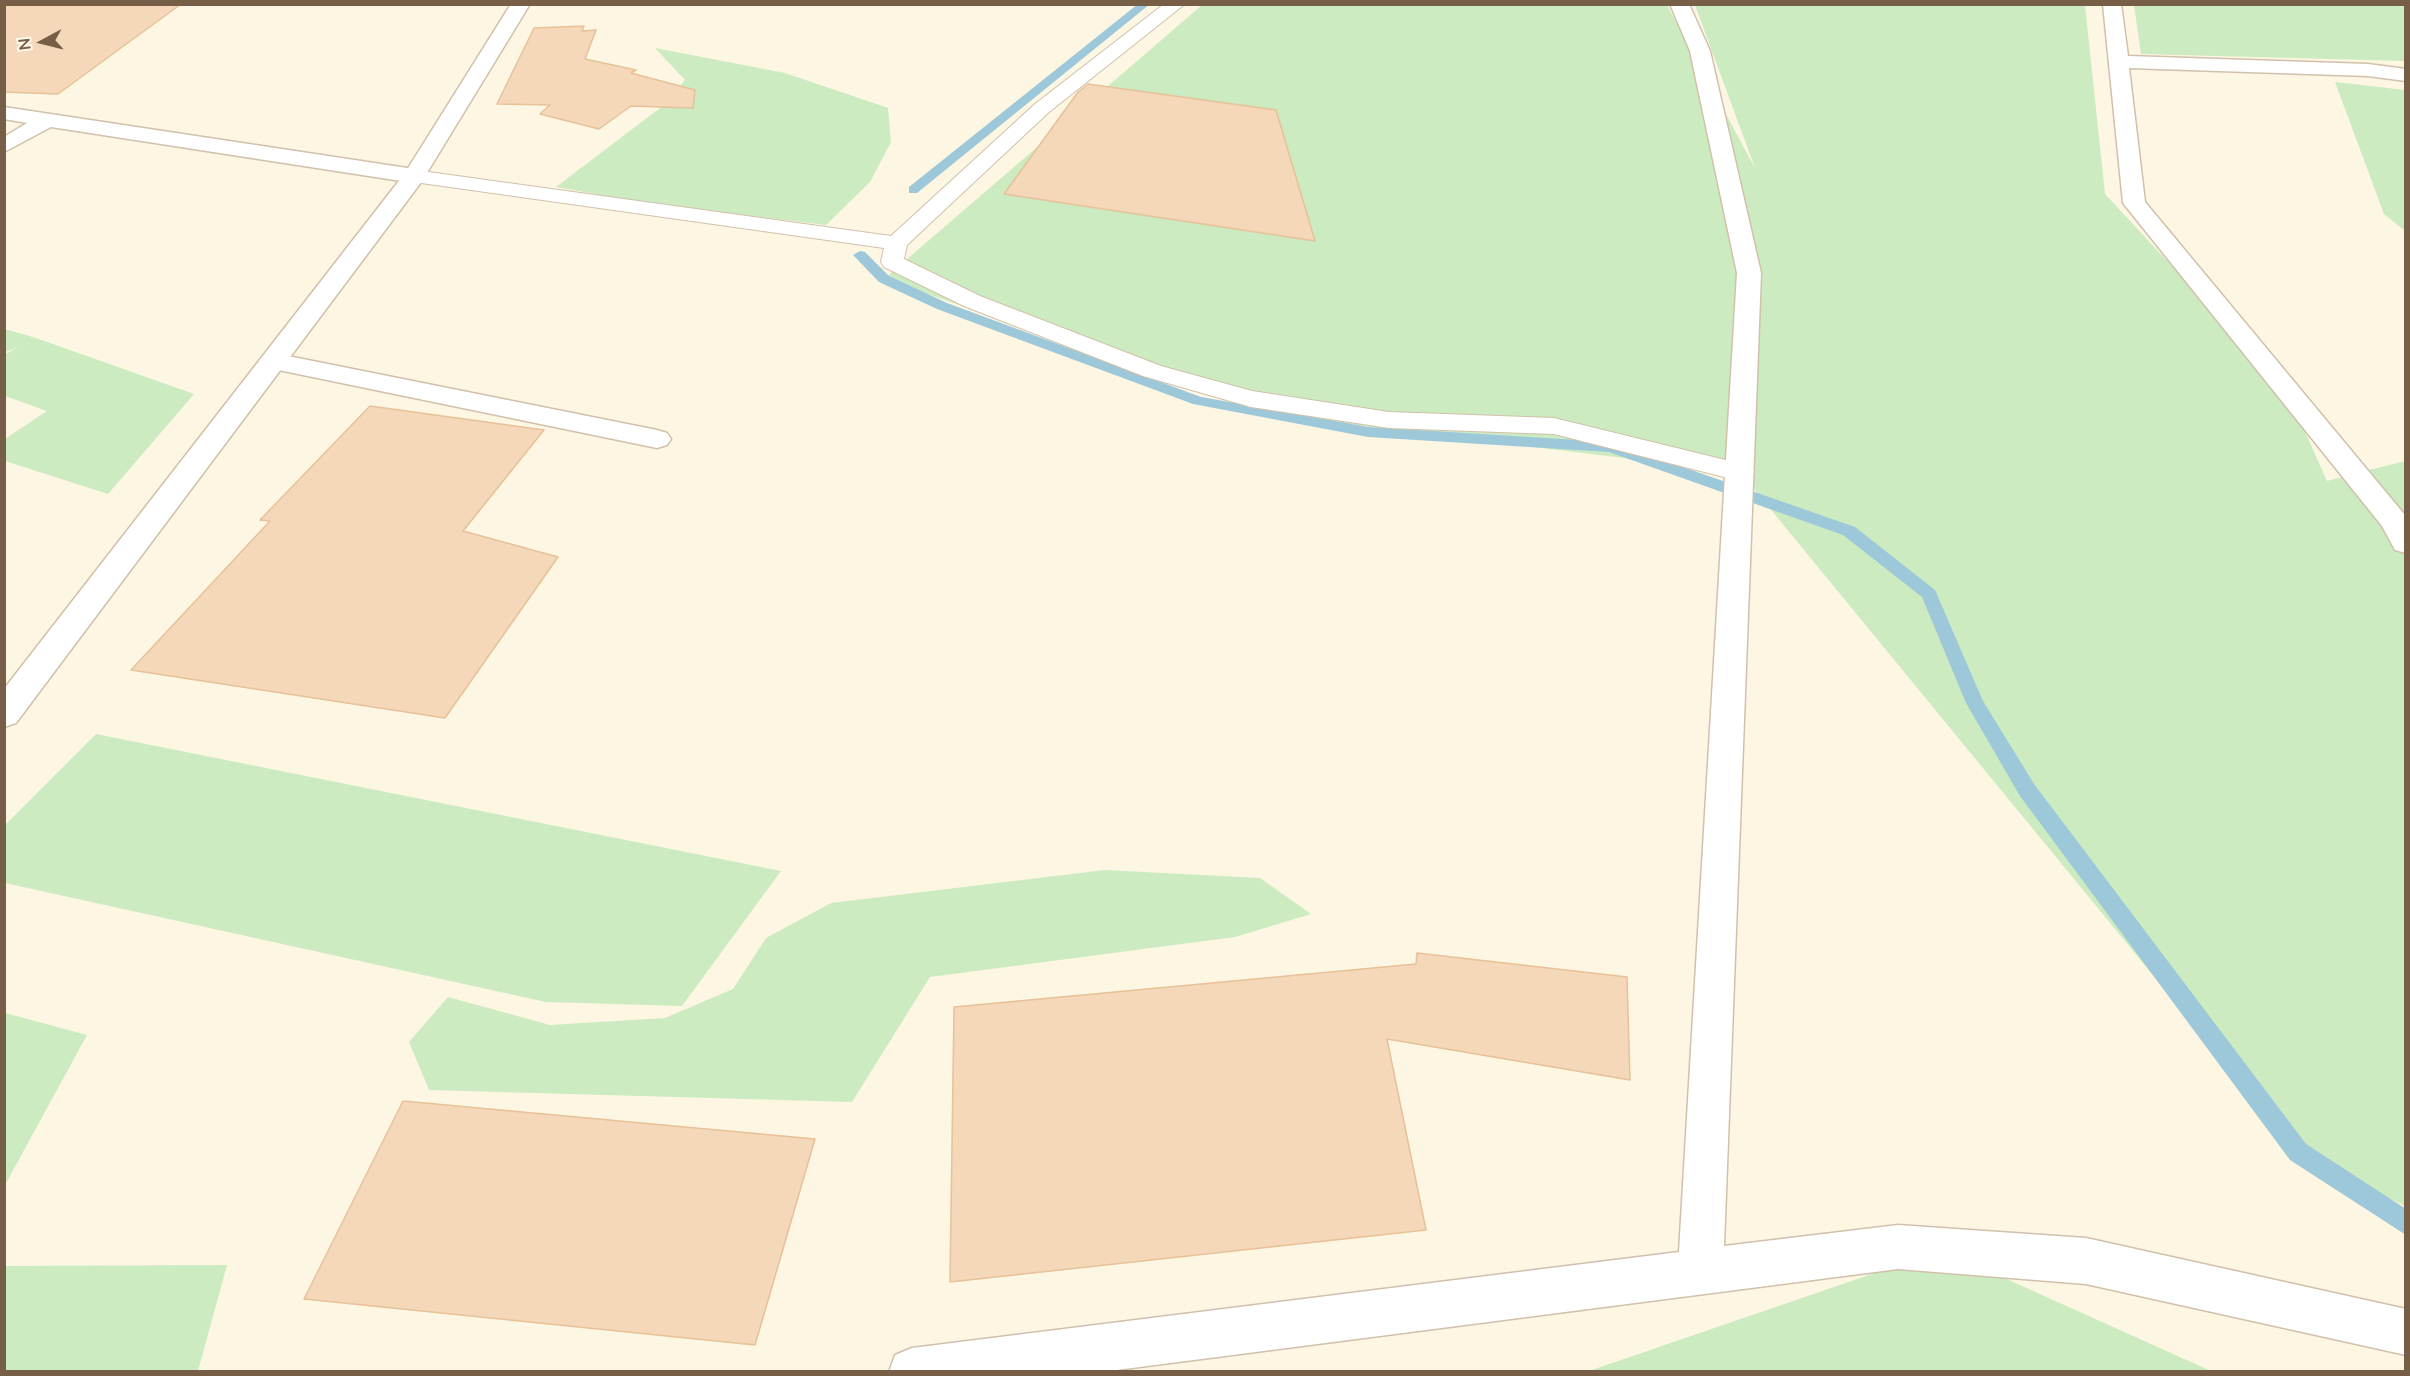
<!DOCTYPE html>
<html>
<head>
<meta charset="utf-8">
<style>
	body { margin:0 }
	#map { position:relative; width:2410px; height:1376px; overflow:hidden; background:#fdf6e2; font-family:Mulish,sans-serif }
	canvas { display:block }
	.frame { position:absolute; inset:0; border:6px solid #765e47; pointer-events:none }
	.north { position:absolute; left:12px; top:12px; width:60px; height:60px; -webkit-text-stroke:4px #fff9e9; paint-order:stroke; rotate:263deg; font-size:16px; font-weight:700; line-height:24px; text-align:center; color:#765e47 }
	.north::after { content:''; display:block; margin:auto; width:21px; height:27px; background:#765e47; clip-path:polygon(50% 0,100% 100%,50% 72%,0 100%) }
</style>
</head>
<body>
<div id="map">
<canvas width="2410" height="1376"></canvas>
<div class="frame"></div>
<div class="north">N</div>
</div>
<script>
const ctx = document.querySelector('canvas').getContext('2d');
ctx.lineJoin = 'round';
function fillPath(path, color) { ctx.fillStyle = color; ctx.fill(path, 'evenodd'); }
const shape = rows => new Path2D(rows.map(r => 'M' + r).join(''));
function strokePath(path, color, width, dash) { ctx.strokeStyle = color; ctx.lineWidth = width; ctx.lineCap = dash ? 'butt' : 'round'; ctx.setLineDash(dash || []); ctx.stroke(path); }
const green = shape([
	[1202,5,1667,5,1755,168,1695,5,2085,5,2105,194,2286,389,2327,481,2405,461,2405,1206,2298,1152,1740,472,1285,417,884,279],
	[2134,5,2405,5,2405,61,2141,54],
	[655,48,785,73,888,108,891,142,870,182,826,225,646,203,556,187,664,105,685,80],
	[2335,82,2405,90,2405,231,2384,214],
	[5,329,36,338,194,394,108,494,5,461,5,439,47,411,5,396,5,354,17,348,5,352],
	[96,734,781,871,682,1006,546,1002,5,883,5,825],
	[1105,870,1260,878,1311,914,1235,937,930,977,852,1102,429,1090,409,1042,448,997,550,1025,665,1018,733,989,766,938,831,903],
	[5,1013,87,1035,5,1185,4,1013],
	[1942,1250,2211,1371,1586,1372],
	[227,1265,198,1371,5,1371,5,1266]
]);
const stream = shape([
	[1138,4,1150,4,917,193,909,193,909,187,1138,4],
	[860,251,865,252,889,276,947,303,1201,397,1368,427,1611,442,1855,527,1935,590,1983,701,2034,784,2306,1144,2406,1209,2406,1235,2290,1160,2020,796,1966,703,1922,597,1843,535,1609,452,1368,437,1193,404,937,309,879,282,853,255,860,251]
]);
const building = shape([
	[4,4,181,4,58,94,4,92,4,4],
	[584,26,582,31,596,30,585,59,636,70,631,73,695,90,693,108,631,106,599,129,540,114,550,105,497,104,534,28,584,26],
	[1088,84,1276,110,1315,241,1004,194,1078,92,1088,84],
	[370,406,544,430,463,531,558,557,445,718,131,670,270,521,260,520,370,406],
	[1417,953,1627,977,1630,1080,1387,1039,1426,1230,950,1282,954,1007,1416,964,1417,953],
	[403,1101,815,1139,755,1345,304,1299,403,1101]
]);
const service = shape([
	[1164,4,1185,4,1049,112,907,245,904,259,980,296,1161,366,1252,391,1389,412,1554,418,1750,466,1754,472,1750,478,1740,481,1554,434,1389,428,1251,407,1143,376,964,306,884,267,881,262,884,248,414,182,406,181,403,176,406,171,414,170,891,236,1035,104,1164,4]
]);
const minor = shape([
	[1670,4,1689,4,1710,51,1761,273,1724,1246,1898,1225,2086,1238,2406,1309,2406,1355,2086,1284,1898,1269,1101,1372,889,1372,895,1355,912,1348,1679,1252,1737,273,1690,51,1670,4],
	[2103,4,2121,4,2128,56,2368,64,2406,69,2406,81,2368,76,2129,68,2145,202,2404,514,2406,553,2395,550,2382,526,2123,203,2103,4],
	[4,107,414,169,422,171,425,176,422,181,414,183,51,127,4,152,4,137,27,123,4,119,4,107],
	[273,353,657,430,667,433,671,439,667,445,657,448,264,367,260,361,264,355,273,353]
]);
const tertiary = shape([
	[511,4,530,4,422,181,16,723,4,727,4,689,405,173,511,4]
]);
fillPath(green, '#ccebc0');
fillPath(stream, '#9cc8da');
fillPath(building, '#f4d8b9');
strokePath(building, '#e7c198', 1.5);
strokePath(service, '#d1c1ab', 2);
strokePath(minor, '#d1c1ab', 3);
strokePath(tertiary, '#d1c1ab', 3);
fillPath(service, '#fff');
fillPath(minor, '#fff');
fillPath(tertiary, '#fff');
</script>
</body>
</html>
